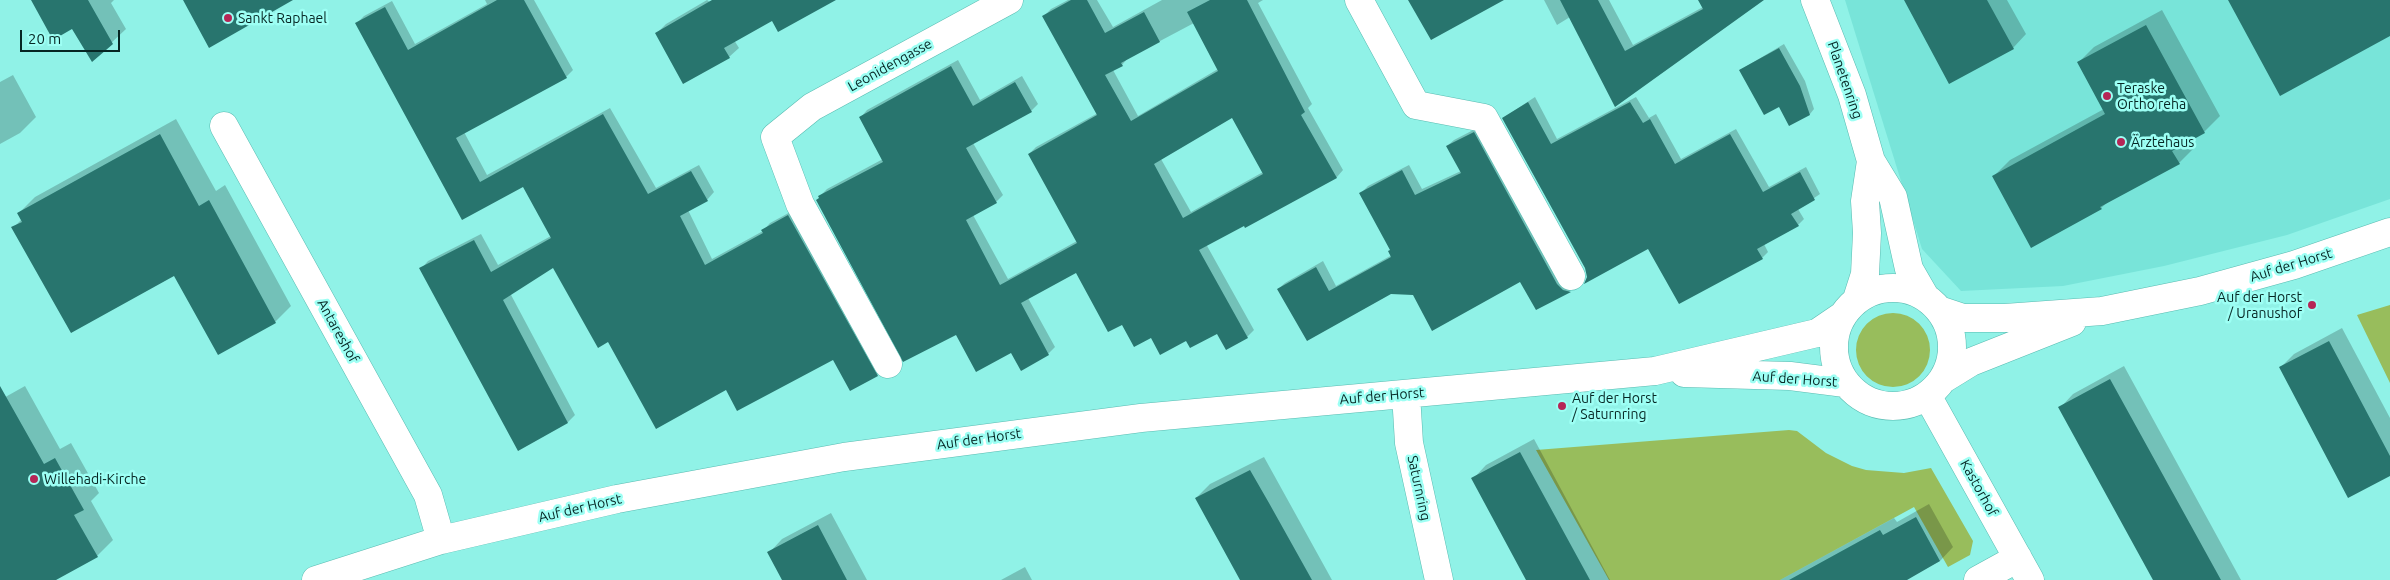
<!DOCTYPE html>
<html>
<head>
<meta charset="utf-8">
<style>
	body { margin:0 }
	#map { position:relative; width:2390px; height:580px; overflow:hidden; background:#90f2e7; font-family:Ubuntu,sans-serif }
	canvas { display:block }
	.scale { position:absolute; left:20px; top:30px; width:100px; height:22px; box-sizing:border-box; border:2px solid #062623; border-top:0; padding-left:6px; font-size:15px; line-height:18px; white-space:nowrap; color:#062623; -webkit-text-stroke:4px #9dfff4; paint-order:stroke }
</style>
</head>
<body>
<div id="map">
<canvas width="2390" height="580"></canvas>
<div class="scale">20 m</div>
</div>
<script>
const ctx = document.querySelector('canvas').getContext('2d');
ctx.lineJoin = 'round';
function fillPath(path, color) { ctx.fillStyle = color; ctx.fill(path, 'evenodd'); }
const shape = rows => new Path2D(rows.map(r => 'M' + r).join(''));
function strokePath(path, color, width, dash) { ctx.strokeStyle = color; ctx.lineWidth = width; ctx.lineCap = dash ? 'butt' : 'round'; ctx.setLineDash(dash || []); ctx.stroke(path); }
function drawText(font, color, halo, rows, align = 'center') {
  ctx.font = font + ' Ubuntu,sans-serif'; ctx.lineWidth = 5; ctx.setLineDash([]); ctx.textBaseline = 'middle'; ctx.strokeStyle = halo; ctx.fillStyle = color; for (const [text, x, y, turn = 0] of rows) {
    ctx.save(); ctx.translate(x, y); ctx.rotate((+turn || 0) * Math.PI / 180); ctx.textAlign = isNaN(turn) ? turn : align; if (halo) ctx.strokeText(text, 0, 0); ctx.fillText(text, 0, 0); ctx.restore();
  }
}
const built = shape([
	[1845,0,2390,0,2390,199,2287,235,2164,266,2063,286,1961,291,1922,249]
]);
const green = shape([
	[2390,305,2390,383,2357,315],
	'1856 350a37 37 0 1 1 74 0a37 37 0 1 1-74 0Z',
	[1789,430,1797,431,1826,453,1852,466,1866,470,1904,473,1931,468,1973,541,1970,555,1948,567,1914,507,1780,580,1609,580,1536,450]
]);
const shadow = shape([
	[32,0,114,0,111,3,126,29,93,60,73,27],
	[485,0,534,0,573,70,566,77,464,132,487,175,610,108,656,188,699,165,714,192,707,200,688,210,712,259,763,231,770,223,796,209,885,368,877,375,851,389,834,359,727,388,609,340,554,266,510,293,575,415,568,422,519,449,421,269,428,261,481,234,498,265,551,236,523,186,463,218,357,23,364,16,392,1,415,44,487,4],
	[707,0,710,2,713,0,833,0,772,19,734,40,739,48,729,57,657,33,666,24],
	[1068,0,1097,0,1113,27,1162,0,1263,0,1258,3,1312,104,1308,108,1343,170,1337,177,1245,226,1244,224,1206,244,1254,330,1247,337,1217,332,1186,339,1152,336,1122,323,1076,272,1028,298,1055,347,1048,354,1011,351,956,334,820,196,827,189,883,159,861,117,867,110,958,60,980,100,1022,76,1038,104,1031,111,973,143,1003,195,996,202,973,215,1008,279,1077,241,1029,154,1036,147,1098,113,1044,16,1051,9],
	[1194,23,1218,69,1138,116,1113,70,1122,65,1128,58],
	[1233,116,1263,172,1191,212,1161,159],
	[1544,0,1609,0,1633,45,1703,7,1700,0,1761,0,1616,105,1570,17,1557,25],
	[1905,0,2007,0,2026,34,2013,48],
	[2162,10,2220,116,2204,132,2191,140,2195,147,2179,163,2108,202,2101,208,1994,176,2010,160,2104,109,2078,63,2094,47],
	[1784,44,1805,81,1814,109,1810,114,1779,105,1740,70],
	[13,75,36,117,20,133,0,144,0,82],
	[1535,97,1557,139,1636,97,1649,118,1656,114,1681,159,1736,129,1769,187,1806,167,1820,194,1798,209,1804,219,1798,225,1764,244,1768,252,1762,258,1649,247,1588,277,1586,268,1503,118],
	[176,119,216,191,225,185,291,306,275,322,174,274,13,228,22,219,19,213,35,197],
	[1481,126,1576,285,1570,291,1537,309,1521,280,1413,294,1390,292,1307,340,1278,289,1285,283,1323,261,1336,286,1392,255,1391,250,1361,193,1368,186,1409,165,1422,189,1461,171,1447,146,1454,140],
	[2342,328,2390,418,2390,474,2281,367,2294,354],
	[2124,366,2241,580,2154,580,2060,408,2073,394],
	[25,386,60,449,71,443,99,493,91,501,113,540,97,556,53,580,0,580,0,400],
	[1534,439,1610,580,1528,580,1473,479,1486,465],
	[1264,457,1332,580,1241,580,1196,498,1210,484],
	[1929,504,1953,547,1940,561,1904,580,1780,580,1894,518,1897,522],
	[831,513,867,580,784,580,769,553,782,539],
	[1025,567,1032,580,1001,580]
]);
const building = shape([
	[31,0,88,0,113,44,92,62,72,29,53,40],
	[183,0,293,0,209,48],
	[497,0,524,0,567,78,456,138,480,182,603,114,648,194,691,171,708,201,680,216,705,265,763,233,761,230,788,215,878,376,850,391,833,360,737,411,726,390,656,429,608,342,598,348,553,268,503,300,568,423,518,451,419,268,474,240,491,272,551,238,523,187,462,220,355,23,385,7,408,50],
	[712,0,836,0,778,32,772,21,724,48,730,58,683,84,655,33],
	[1071,0,1087,0,1105,33,1144,12,1160,42,1121,63,1123,66,1105,75,1131,121,1218,71,1187,12,1210,0,1247,0,1305,112,1301,115,1337,178,1245,228,1244,226,1199,250,1248,338,1226,350,1217,334,1190,348,1186,341,1160,355,1151,338,1134,347,1122,325,1108,332,1076,273,1021,303,1049,355,1021,371,1011,353,976,372,956,335,903,362,816,200,819,198,818,196,883,162,859,117,951,66,973,106,1015,82,1032,112,966,148,997,203,966,220,1000,285,1077,243,1028,154,1097,115,1042,16],
	[1232,118,1263,174,1183,218,1154,164],
	[1408,0,1504,0,1431,40],
	[1560,0,1598,0,1625,51,1703,9,1698,0,1764,0,1615,107],
	[1904,0,1987,0,2014,49,1949,84],
	[2228,0,2390,0,2390,36,2280,96],
	[2146,25,2205,133,2172,151,2180,164,2100,207,2102,209,2031,248,1992,176,2105,114,2077,62],
	[1779,48,1800,86,1810,115,1789,126,1779,107,1764,115,1739,70],
	[1528,102,1551,144,1630,102,1643,123,1650,119,1675,164,1730,134,1763,192,1800,172,1815,200,1791,214,1799,226,1757,249,1763,259,1679,304,1648,249,1584,284,1587,277,1585,268,1502,118],
	[1474,132,1557,284,1563,290,1571,292,1536,310,1520,282,1432,331,1413,295,1391,294,1307,341,1277,289,1316,267,1329,291,1391,257,1388,251,1390,250,1359,193,1402,170,1415,195,1461,173,1446,146],
	[160,134,199,206,209,200,276,323,218,355,174,276,71,333,11,227,22,222,17,213],
	[2329,341,2390,456,2390,476,2348,498,2279,367],
	[2110,379,2221,580,2153,580,2058,407],
	[0,386,44,464,55,458,84,510,74,515,98,557,56,580,0,580],
	[1520,452,1590,580,1526,580,1471,478],
	[1250,470,1269,503,1312,580,1240,580,1195,498],
	[1916,517,1940,561,1907,580,1789,580,1880,530,1883,535],
	[818,525,847,580,782,580,767,552]
]);
const minor = shape([
	[1359,0,1416,105,1484,118,1571,276],
	[1815,0,1852,95,1871,161,1893,197,1909,269,1924,295],
	[224,126,428,495,441,540],
	'1834 347a59 59 0 1 1 118 0a59 59 0 1 1-118 0Z',
	[1857,299,1865,274,1867,233,1865,201,1871,161],
	[1942,311,1963,318,2005,318,2102,311,2200,291,2294,265,2390,232],
	[888,364,800,204,775,137,812,107,1009,0],
	[1684,373,1790,376,1845,383],
	[1945,378,1971,362,2072,322],
	[1406,394,1409,443,1439,580],
	[1928,397,2030,580],
	[316,580,441,540,617,499,844,457,1141,418,1655,371,1817,333,1842,316],
	[1978,580,2018,558]
]);
const markers = [
	[228,18,5,"#b52656"],
	[2107,96,5,"#b52656"],
	[2121,142,5,"#b52656"],
	[2312,305,5,"#b52656"],
	[1562,406,5,"#b52656"],
	[34,479,5,"#b52656"]
];
const poiNames = [
	["Sankt Raphael",238,18],
	["Teraske",2117,88],
	["Ortho reha",2117,104],
	["Ärztehaus",2131,142],
	["Auf der Horst",2302,297,"right"],
	["/ Uranushof",2302,313,"right"],
	["Auf der Horst",1572,398],
	["/ Saturnring",1572,414],
	["Willehadi-Kirche",44,479]
];
const streetNames = [
	["Leonidengasse",890,65,-29],
	["Planetenring",1845,80,71],
	["Auf der Horst",2291,265,-17],
	["Antareshof",338,331,61],
	["Auf der Horst",1795,379,4],
	["Auf der Horst",1382,396,-5],
	["Auf der Horst",979,439,-8],
	["Saturnring",1419,488,78],
	["Kastorhof",1979,488,61],
	["Auf der Horst",580,508,-13]
];
fillPath(built, '#78e4d9');
fillPath(green, '#98bd5c');
fillPath(shadow, '#0003');
fillPath(building, '#28756e');
strokePath(minor, '#58bbb1', 29);
strokePath(minor, '#fff', 28);
for (const [x, y, r, color] of markers) { const dot = new Path2D(); dot.arc(x, y, r, 0, 2 * Math.PI); ctx.fillStyle = color; ctx.fill(dot); strokePath(dot, '#9dfff4', 2); }
drawText('14px', '#062623', '#9dfff4', poiNames, 'left');
drawText('14px', '#062623', '#9dfff4', streetNames);
</script>
</body>
</html>
